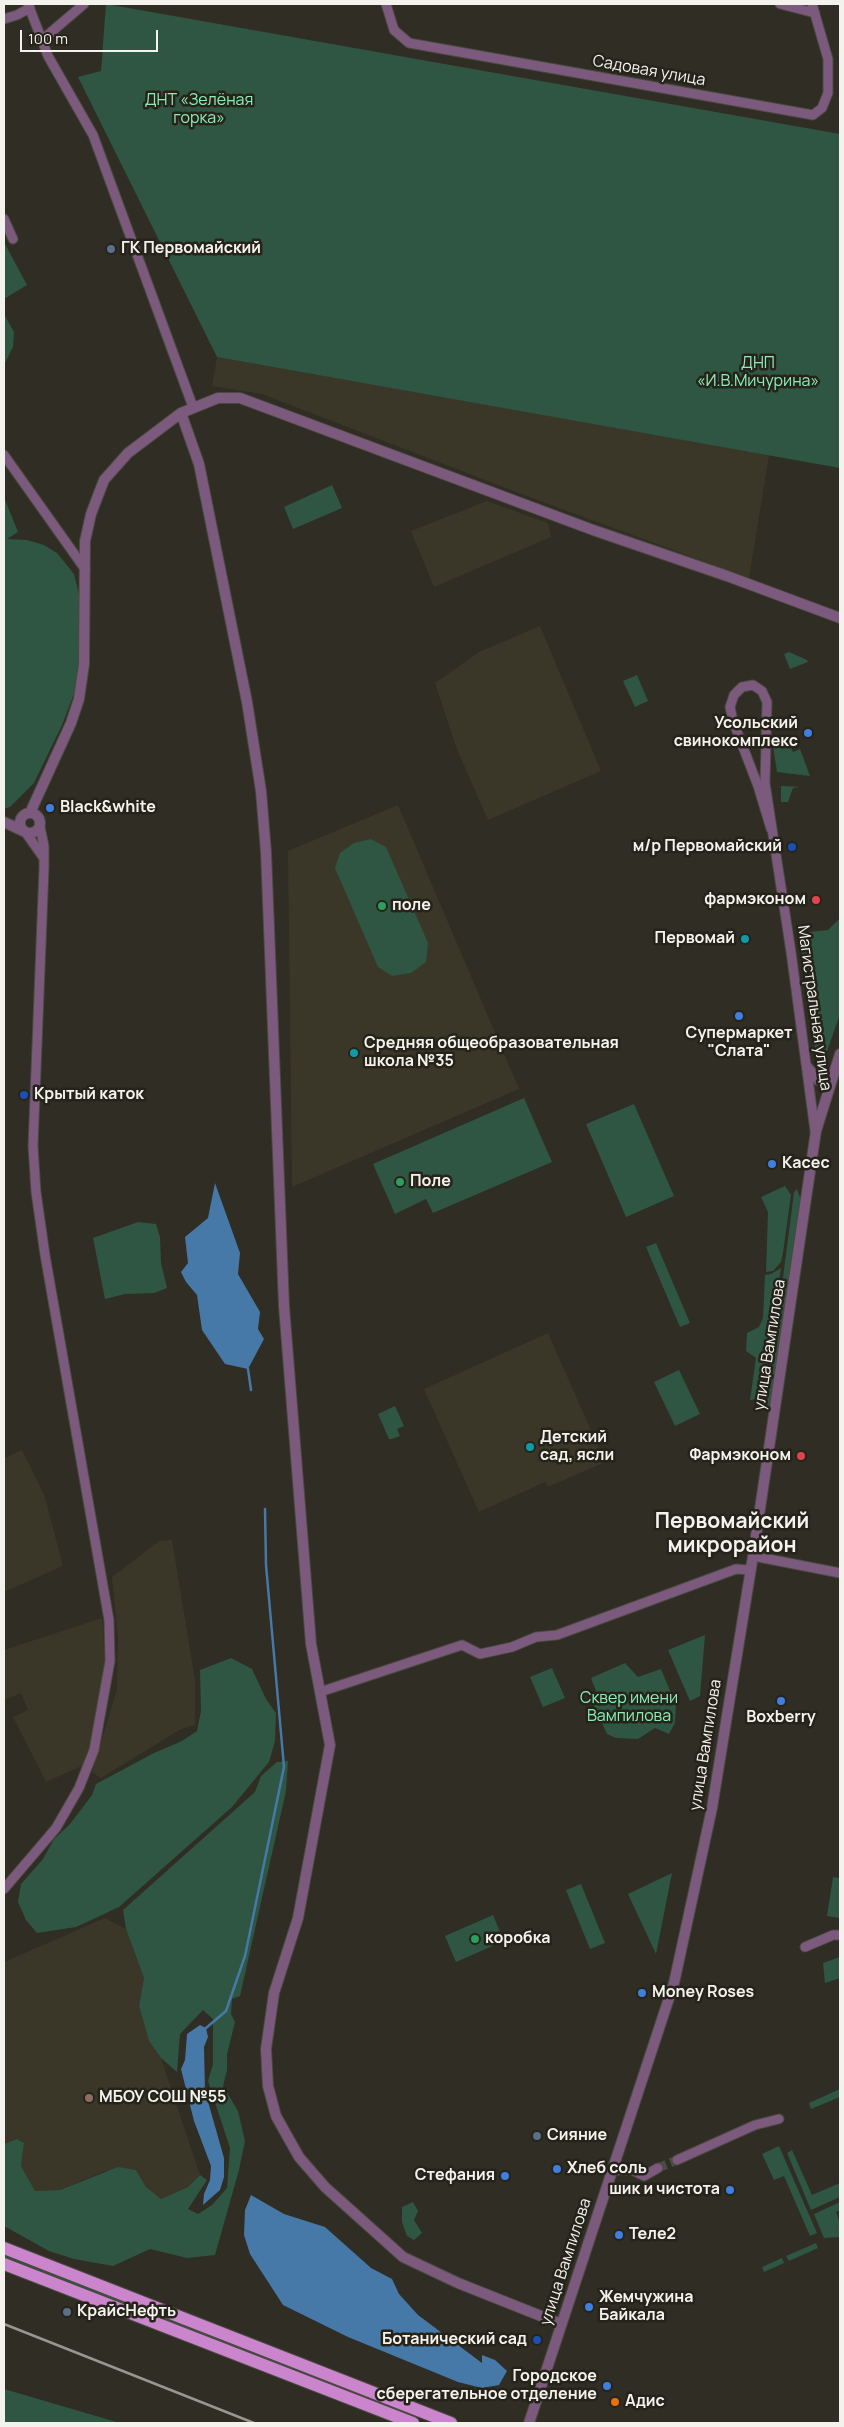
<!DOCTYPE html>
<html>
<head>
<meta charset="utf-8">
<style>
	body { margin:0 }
	#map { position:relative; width:844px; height:2427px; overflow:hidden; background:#2f2d24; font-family:Manrope,sans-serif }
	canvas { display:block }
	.frame { position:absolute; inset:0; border:5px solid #f3f2ec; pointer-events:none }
	.scale { position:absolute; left:20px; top:30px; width:138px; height:22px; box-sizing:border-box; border:2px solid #f3f2ec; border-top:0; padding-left:6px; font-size:15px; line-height:18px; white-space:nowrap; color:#f3f2ec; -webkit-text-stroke:4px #25231a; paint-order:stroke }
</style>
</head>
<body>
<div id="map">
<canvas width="844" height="2427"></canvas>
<div class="frame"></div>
<div class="scale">100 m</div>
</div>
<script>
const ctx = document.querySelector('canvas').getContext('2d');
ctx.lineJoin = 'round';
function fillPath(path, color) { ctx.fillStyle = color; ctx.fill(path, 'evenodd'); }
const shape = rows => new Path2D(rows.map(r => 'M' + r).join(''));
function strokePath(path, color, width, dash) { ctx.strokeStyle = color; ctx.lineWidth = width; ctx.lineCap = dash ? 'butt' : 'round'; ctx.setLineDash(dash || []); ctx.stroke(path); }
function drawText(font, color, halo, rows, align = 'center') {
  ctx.font = font + ' Manrope,sans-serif'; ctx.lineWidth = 5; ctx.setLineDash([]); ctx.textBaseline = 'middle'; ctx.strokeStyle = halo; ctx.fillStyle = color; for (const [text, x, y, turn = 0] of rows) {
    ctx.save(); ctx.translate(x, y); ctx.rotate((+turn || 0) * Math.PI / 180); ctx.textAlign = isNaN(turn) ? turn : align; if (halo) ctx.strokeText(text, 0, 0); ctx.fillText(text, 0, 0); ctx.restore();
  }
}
const built = shape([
	[217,357,769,455,749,578,524,495,262,394,212,386],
	[487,501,548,523,551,537,434,587,411,531],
	[540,626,601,771,488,820,456,747,435,683,479,652],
	[398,805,519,1089,292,1187,288,851],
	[548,1333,605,1462,548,1487,545,1482,479,1512,424,1389],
	[22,1450,45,1497,63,1566,4,1592,4,1458],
	[172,1540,195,1680,195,1725,181,1729,101,1778,92,1772,117,1689,118,1636,112,1577,159,1541],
	[102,1618,105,1661,93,1738,84,1765,46,1782,13,1717,28,1710,21,1693,5,1700,4,1698,4,1650],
	[105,1918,126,1929,144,1978,139,2006,149,2041,161,2058,200,2175,188,2187,161,2199,146,2187,136,2170,105,2171,60,2190,35,2191,21,2166,24,2143,17,2139,4,2144,4,1962]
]);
const green = shape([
	[106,4,840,134,840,468,217,357,78,77,101,71],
	[4,242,27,285,4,299],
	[4,314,14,332,13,347,4,365],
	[332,485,342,508,293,529,284,507],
	[4,497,18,532,7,539,27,540,44,545,57,553,74,574,84,615,80,678,62,725,34,783,10,807,4,809],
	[789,652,807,660,808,662,790,669,784,654],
	[637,675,648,701,635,707,623,681],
	[787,740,793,752,800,749,810,776,777,772,773,746],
	[781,786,784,786,800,787,793,788,788,802,781,802],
	[371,839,386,847,428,943,426,962,411,973,392,976,378,967,335,868,340,853,354,843],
	[840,918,840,1014,822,1066,817,1062,799,933,828,930],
	[524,1098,552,1162,433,1213,426,1199,395,1214,373,1164],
	[634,1104,674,1196,626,1217,586,1124],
	[785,1186,791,1195,783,1253,781,1262,773,1271,766,1272,768,1212,761,1197],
	[797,1189,801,1200,771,1410,766,1409,794,1192],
	[138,1222,156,1224,160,1237,161,1263,167,1288,154,1293,125,1294,105,1299,93,1238],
	[656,1243,690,1323,680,1327,646,1247],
	[781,1268,763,1398,750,1400,756,1358,746,1351,747,1333,759,1327,763,1318,765,1275,771,1274],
	[679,1370,700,1414,675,1426,654,1382],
	[395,1406,404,1426,397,1429,400,1436,392,1439,389,1439,378,1414],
	[705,1635,700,1696,690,1701,668,1650],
	[231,1658,252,1669,266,1699,276,1713,275,1741,269,1762,232,1807,119,1907,76,1927,37,1933,26,1920,18,1902,21,1884,43,1859,54,1839,70,1824,92,1795,96,1784,154,1753,182,1741,197,1731,201,1711,200,1670],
	[625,1663,638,1677,661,1669,676,1705,675,1723,669,1734,655,1728,638,1739,616,1738,607,1734,594,1706,598,1696,591,1678],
	[552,1668,565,1698,543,1707,530,1677],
	[288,1761,286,1791,240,1996,232,1999,231,2014,235,2022,227,2054,227,2070,223,2086,238,2111,245,2141,239,2170,215,2255,187,2258,150,2249,113,2266,74,2259,49,2251,4,2226,4,2144,17,2139,24,2143,21,2166,35,2191,60,2190,118,2167,136,2170,146,2187,161,2199,188,2187,200,2175,207,2180,188,2209,198,2214,212,2205,227,2188,230,2148,208,2081,213,2064,213,2019,203,2010,180,2034,177,2072,161,2058,149,2041,139,2006,144,1978,126,1929,123,1910,255,1792,261,1776,277,1762],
	[672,1873,656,1954,628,1894],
	[833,1877,840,1878,840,1918,827,1916],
	[581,1884,605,1943,590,1949,566,1890],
	[493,1915,504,1941,456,1962,445,1936],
	[840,1957,840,1978,825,1983,823,1963],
	[840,2089,840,2097,811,2109,809,2103],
	[779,2146,817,2233,810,2236,784,2176,774,2180,762,2154],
	[792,2150,812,2195,840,2183,840,2197,811,2210,787,2153],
	[413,2202,418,2211,414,2220,422,2233,414,2240,407,2236,402,2222,402,2207],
	[840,2202,840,2210,836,2212,840,2223,840,2237,824,2238,814,2214],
	[816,2243,818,2248,789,2261,786,2256],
	[4,2255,398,2408,397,2411,4,2257],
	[782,2258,784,2263,764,2272,762,2267],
	[4,2389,120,2423,4,2423]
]);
const water = shape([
	[215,1183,240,1253,238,1274,260,1312,258,1329,264,1339,248,1369,225,1364,202,1330,197,1295,186,1282,181,1272,188,1263,185,1237,208,1218],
	[200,2025,206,2028,208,2037,204,2047,205,2091,224,2158,224,2177,220,2190,203,2205,204,2194,210,2180,211,2166,194,2121,181,2069,185,2060,187,2034],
	[251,2195,284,2214,325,2227,371,2268,392,2279,399,2294,418,2315,482,2363,482,2355,495,2360,507,2371,499,2385,482,2388,458,2382,348,2337,283,2305,250,2254,244,2235,245,2210]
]);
const stream = shape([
	[248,1369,251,1390],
	[206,2028,226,2011,245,1956,284,1767,266,1565,265,1509]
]);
const minorTunnel = shape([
	[658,2168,677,2160]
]);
const minor = shape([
	[28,4,48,56,93,135,193,407],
	[386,4,394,30,409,43,813,115,822,108,828,93,828,59,812,4],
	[780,4,815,13],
	[4,19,17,15,30,8],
	[43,39,84,4],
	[4,219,13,239],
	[4,455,85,569],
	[771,829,758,786,733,721,730,707,734,695,742,687,753,685,762,691,767,702,765,783,791,952,815,1131],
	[26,833,43,857],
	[753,1556,840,1573],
	[320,1692,462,1645,480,1654,512,1647,536,1637,557,1635,736,1569,750,1570],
	[4,1889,56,1828,79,1788,94,1750,110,1661,109,1620,45,1255,36,1192,33,1146,44,868,44,846,40,827],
	[805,1947,833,1935,840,1935],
	[677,2160,755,2125,779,2119],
	[612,2170,632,2170,644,2176,658,2168]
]);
const tertiary = shape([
	'20 823a10 10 0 1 1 20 0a10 10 0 1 1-20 0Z',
	[30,813,71,723,79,699,84,664,85,541,91,514,104,480,128,453,181,413],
	[4,822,23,831],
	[807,1067,818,1080,825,1080,834,1074],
	[561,2324,458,2283,403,2257,325,2187,299,2157,276,2116,268,2086,266,2049,274,1993,298,1918,330,1745,311,1644,284,1306,266,852,261,791,247,702,199,464,181,413,218,398,240,398,593,530,727,576,840,618],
	[529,2423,674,1983,712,1808,753,1556,816,1131,840,1054]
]);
const primary = shape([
	[4,2248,451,2423],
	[4,2264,413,2423]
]);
const rail = shape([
	[4,2324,254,2423]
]);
const markers = [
	[111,249,5,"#5c6f8a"],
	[808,733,5,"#3f7fe0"],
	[50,808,5,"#3f7fe0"],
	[792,847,5,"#1a4fb4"],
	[816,900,5,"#e0444e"],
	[382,906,5,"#2e9e5b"],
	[745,939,5,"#0f9aa8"],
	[739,1016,5,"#3f7fe0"],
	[354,1053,5,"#0f9aa8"],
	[24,1095,5,"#1a4fb4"],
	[772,1164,5,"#3f7fe0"],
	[400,1182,5,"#2e9e5b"],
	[530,1447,5,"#0f9aa8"],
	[801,1456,5,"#e0444e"],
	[781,1701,5,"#3f7fe0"],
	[475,1939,5,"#2e9e5b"],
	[642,1993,5,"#3f7fe0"],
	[89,2098,5,"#8d6e63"],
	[537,2136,5,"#5c6f8a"],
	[557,2169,5,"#3f7fe0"],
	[505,2176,5,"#3f7fe0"],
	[730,2190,5,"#3f7fe0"],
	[619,2235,5,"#3f7fe0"],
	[589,2307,5,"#3f7fe0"],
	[67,2312,5,"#5c6f8a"],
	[537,2340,5,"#1a4fb4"],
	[607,2386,5,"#3f7fe0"],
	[615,2402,5,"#e8710a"]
];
const streetNames = [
	["Садовая улица",649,71,10],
	["Магистральная улица",814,1008,82],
	["улица Вампилова",770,1345,-81],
	["улица Вампилова",706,1745,-81],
	["улица Вампилова",566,2262,-72]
];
const parkNames = [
	["ДНТ «Зелёная",199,101],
	["горка»",199,119],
	["ДНП",758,364],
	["«И.В.Мичурина»",758,382],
	["Сквер имени",629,1699],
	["Вампилова",629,1717]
];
const poiNames = [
	["ГК Первомайский",121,249],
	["Усольский",798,724,"right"],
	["свинокомплекс",798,742,"right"],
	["Black&white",60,808],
	["м/р Первомайский",782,847,"right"],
	["фармэконом",806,900,"right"],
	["поле",392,906],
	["Первомай",735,939,"right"],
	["Супермаркет",739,1034,"center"],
	["\"Слата\"",739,1052,"center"],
	["Средняя общеобразовательная",364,1044],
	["школа №35",364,1062],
	["Крытый каток",34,1095],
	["Касес",782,1164],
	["Поле",410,1182],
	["Детский",540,1438],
	["сад, ясли",540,1456],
	["Фармэконом",791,1456,"right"],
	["Boxberry",781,1718,"center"],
	["коробка",485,1939],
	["Money Roses",652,1993],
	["МБОУ СОШ №55",99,2098],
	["Сияние",547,2136],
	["Хлеб соль",567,2169],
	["Стефания",495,2176,"right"],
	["шик и чистота",720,2190,"right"],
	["Теле2",629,2235],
	["Жемчужина",599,2298],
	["Байкала",599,2316],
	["КрайсНефть",77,2312],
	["Ботанический сад",527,2340,"right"],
	["Городское",597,2377,"right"],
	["сберегательное отделение",597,2395,"right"],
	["Адис",625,2402]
];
const districtNames = [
	["Первомайский",732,1522],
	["микрорайон",732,1546]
];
fillPath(built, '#3b3728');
fillPath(green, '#2f5642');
fillPath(water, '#4679a7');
strokePath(stream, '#4679a7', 2.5);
strokePath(minorTunnel, '#4c4b42', 9, [9, 4.5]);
strokePath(minor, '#4a4940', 11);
strokePath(tertiary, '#4a4940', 12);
strokePath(primary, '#4a4940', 14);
strokePath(minor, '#7c5a7d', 9);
strokePath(tertiary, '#7c5a7d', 10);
strokePath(primary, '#ca85cd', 12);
strokePath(rail, '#98968f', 2.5);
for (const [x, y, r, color] of markers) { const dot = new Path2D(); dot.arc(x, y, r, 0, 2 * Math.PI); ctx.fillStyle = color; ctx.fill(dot); strokePath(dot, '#25231a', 2); }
drawText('16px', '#f3f2ec', '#25231a', streetNames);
drawText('16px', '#8aedb8', '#25231a', parkNames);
drawText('bold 16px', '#f3f2ec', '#25231a', poiNames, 'left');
drawText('bold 21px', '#f3f2ec', '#25231a', districtNames);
</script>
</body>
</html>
